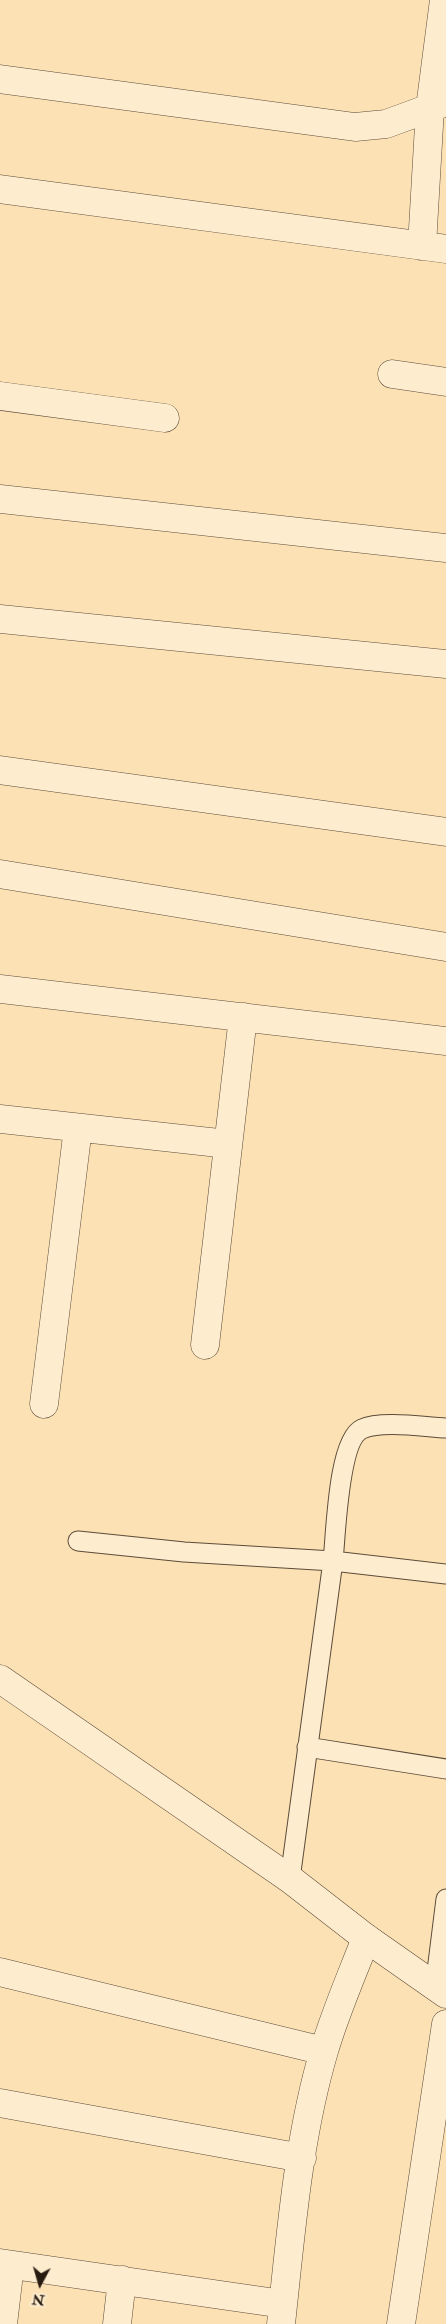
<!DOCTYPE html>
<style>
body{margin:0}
#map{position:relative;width:446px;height:2324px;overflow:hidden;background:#fce1b4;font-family:"IM FELL Double Pica",serif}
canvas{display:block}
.north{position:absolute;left:15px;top:2259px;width:50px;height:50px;-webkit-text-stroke:4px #fdecce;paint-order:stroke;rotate:186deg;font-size:14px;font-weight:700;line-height:20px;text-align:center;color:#281b10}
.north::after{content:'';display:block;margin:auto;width:18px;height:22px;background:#281b10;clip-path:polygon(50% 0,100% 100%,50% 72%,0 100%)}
</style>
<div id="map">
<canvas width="446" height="2324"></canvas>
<div class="north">N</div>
</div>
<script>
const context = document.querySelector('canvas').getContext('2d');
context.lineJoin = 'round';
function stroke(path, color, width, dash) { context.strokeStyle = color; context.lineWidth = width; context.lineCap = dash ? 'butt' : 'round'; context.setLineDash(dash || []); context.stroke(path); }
const service = new Path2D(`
 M78,1541L184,1552L333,1561C336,1534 338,1440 362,1429C381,1420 425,1427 446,1428
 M307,1747L446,1769
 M290,1879L333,1561L446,1574
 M435,1987L446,1899`);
const minor = new Path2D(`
 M0,79L355,127L386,124L446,102
 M0,189L446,249
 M422,246L430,108L444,0
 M392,374L446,382
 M0,396L165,418
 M0,499L446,548
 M0,619L446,664
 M0,770L446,832
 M0,874L446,947
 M0,989L446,1041
 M0,1119L228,1144
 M205,1345L243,1017
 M44,1404L78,1128
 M0,1972L324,2051
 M0,2103L302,2158
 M0,2263L283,2304
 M3,2324L10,2265
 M117,2324L122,2280
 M281,2324C291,2233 298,2139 324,2051C335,2013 352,1975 366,1938
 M401,2324L446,2024`);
const tertiary = new Path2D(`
 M0,1679L290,1879L366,1938L446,1994`);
stroke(service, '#5d4c39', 21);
stroke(minor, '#5d4c39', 29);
stroke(tertiary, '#5d4c39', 29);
stroke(service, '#fdecce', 19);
stroke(minor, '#fdecce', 28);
stroke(tertiary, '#fdecce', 28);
</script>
